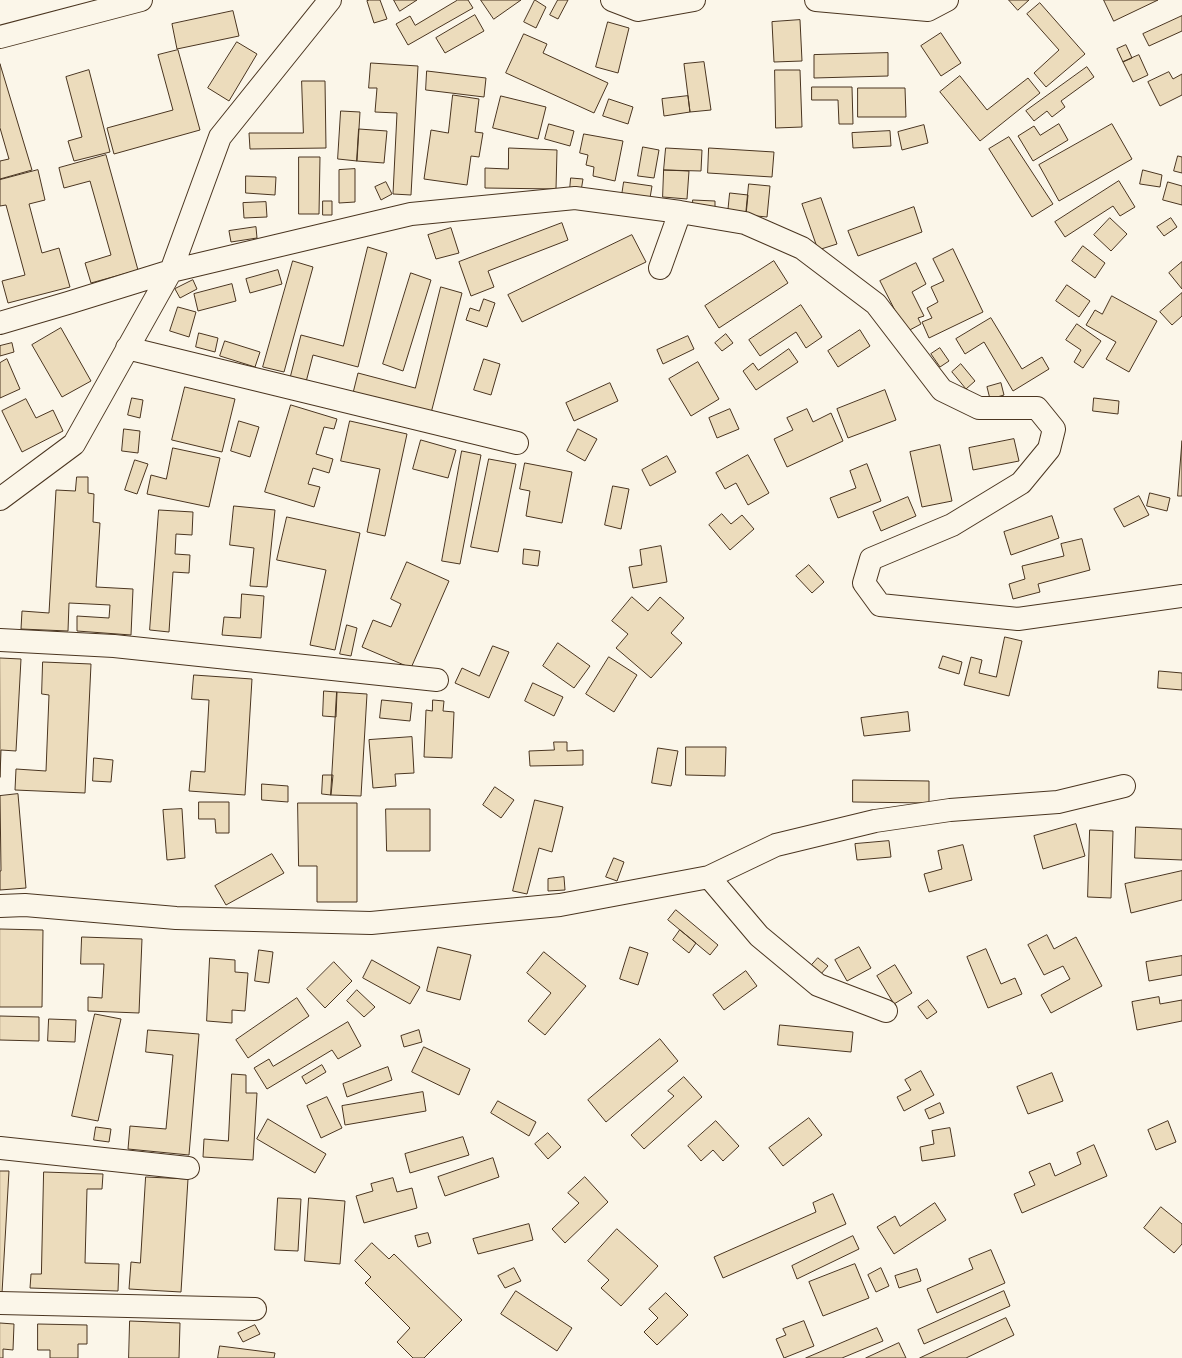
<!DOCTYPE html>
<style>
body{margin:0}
canvas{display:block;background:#fbf6e9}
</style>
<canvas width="1182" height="1358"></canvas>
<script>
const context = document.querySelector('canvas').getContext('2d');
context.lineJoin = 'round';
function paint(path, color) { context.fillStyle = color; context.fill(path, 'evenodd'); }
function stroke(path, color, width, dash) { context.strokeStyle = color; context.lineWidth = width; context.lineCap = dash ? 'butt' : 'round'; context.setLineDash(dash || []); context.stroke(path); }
const building = new Path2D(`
 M370,0H380L387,19L374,23L367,1Z
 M394,0H417L400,11Z
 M458,0H468L473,8L408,45L396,24L410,16L415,25Z
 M481,0H521L494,19Z
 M535,0L546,7L536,28L524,22Z
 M558,0H568L558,19L550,15Z
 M1009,0H1029L1018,10Z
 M1104,0H1158L1114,21Z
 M1040,3L1085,54L1046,87L1034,73L1059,50L1027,14Z
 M233,11L239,36L177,49L172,24Z
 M475,15L484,31L445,53L436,38Z
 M1182,16V31L1149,46L1143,34Z
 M800,20L802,61L774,62L772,22Z
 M608,22L629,28L618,73L596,67Z
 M941,33L961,63L941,76L921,46Z
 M524,34L547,44L543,53L608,83L594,113L506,73Z
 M237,42L257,54L229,101L208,88Z
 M1126,45L1132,58L1123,62L1117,49Z
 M178,50L200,130L114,154L107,128L173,110L158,55Z
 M888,53V76L814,78V55Z
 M1139,55L1148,75L1133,82L1123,62Z
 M704,62L711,110L690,112L684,64Z
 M371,63L418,66L411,195L393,194L397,113L375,112L377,88H369Z
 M0,64L32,170L0,179V161L9,159L0,128Z
 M1087,67L1094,77L1061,101L1065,107L1052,117L1047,111L1034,121L1026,111Z
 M89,70L110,152L74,161L68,141L82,137L66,77Z
 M775,70H800L802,127L776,128Z
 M427,71L486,78L484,97L426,90Z
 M1169,72L1173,79L1182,74V95L1160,106L1148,82Z
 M960,76L987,110L1028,78L1040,93L980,141L940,92Z
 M302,81H325L326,148L250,149L249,133H303Z
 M812,87H852L853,124H839L838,100H812Z
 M858,88H905L906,117H858Z
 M453,95L479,99L475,132L483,133L479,157L471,156L467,185L424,179L431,130L448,133Z
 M501,96L546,107L538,139L493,128Z
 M688,96L690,112L664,116L662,99Z
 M609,99L633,107L628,124L603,116Z
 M341,111L360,112L357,161L338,159Z
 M549,124L574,131L570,146L545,139Z
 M1059,124L1068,140L1033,161L1018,136L1034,126L1040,135Z
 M1112,124L1132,159L1059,201L1039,165Z
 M924,125L928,143L902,150L898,132Z
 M359,129L387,131L384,163L357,161Z
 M890,131L891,146L853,148L852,133Z
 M584,134L623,141L615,181L593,176L594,167L586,165L588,155L580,153Z
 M1009,137L1053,204L1032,217L989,149Z
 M643,147L659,150L654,178L638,176Z
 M509,148L557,150L556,189L485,188V168L508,169Z
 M666,148L702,150L701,171L664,170Z
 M709,148L774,152L772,177L708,173Z
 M106,155L138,270L91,283L85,263L111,255L90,181L64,188L59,168Z
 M1178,156L1182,157V173L1174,171Z
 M299,157H320L319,214H299Z
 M355,169V202L339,203V170Z
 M38,170L45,200L29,204L42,253L59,248L70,287L8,303L2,281L25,275L6,205L0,206V180Z
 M664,170L689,171L687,199L663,197Z
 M1143,170L1162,175L1160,187L1140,184Z
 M246,176L276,177L275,195L246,193Z
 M571,178L583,179L581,191L570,190Z
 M1119,181L1135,207L1120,216L1113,206L1065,237L1055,222Z
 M386,182L392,194L381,200L375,187Z
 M624,182L652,186L650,198L622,195Z
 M1168,182L1182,186V205L1163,200Z
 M749,184L770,186L767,217L746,215Z
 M730,193L748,195L746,215L728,213Z
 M821,198L837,244L818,250L802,204Z
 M693,200L715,201V210H693Z
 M323,201H332V215H323Z
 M266,202L267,217L244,218L243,203Z
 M914,207L922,232L858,256L848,231Z
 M1110,218L1127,234L1111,251L1094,235Z
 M1171,218L1177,227L1164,236L1157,227Z
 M562,223L568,240L488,271L494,287L471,296L459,262Z
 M256,227L257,238L231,242L229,231Z
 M451,228L459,253L436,259L428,235Z
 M632,235L646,262L522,322L508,295Z
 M1083,246L1105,263L1095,278L1072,261Z
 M368,247L387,253L358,367L313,355L306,382L290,378L301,335L343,346Z
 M953,249L983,312L929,338L922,322L932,318L927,308L938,302L931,287L944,281L933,259Z
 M293,261L313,267L284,372L263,367Z
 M774,261L788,283L719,328L705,306Z
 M1182,262V289L1169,273Z
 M916,263L926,284L912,292L924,316L918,318L921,324L906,332L880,281Z
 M278,270L282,284L250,293L246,279Z
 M411,273L431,280L403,371L383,364Z
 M193,280L197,289L180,298L175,289Z
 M232,284L236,301L198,311L194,294Z
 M1067,285L1090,301L1079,317L1056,301Z
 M441,287L462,293L430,417L352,397L358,373L415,388Z
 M1182,293V316L1172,325L1160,312Z
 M1112,296L1157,321L1129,372L1106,359L1116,342L1086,325L1095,310L1102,314Z
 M484,299L495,303L487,327L466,320L470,308L479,311Z
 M801,305L822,337L806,348L796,332L760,356L749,340Z
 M178,307L196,312L189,337L170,331Z
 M991,318L1022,369L1042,357L1049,369L1013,391L984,342L965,354L956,339Z
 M1077,324L1101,341L1083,368L1074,362L1081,350L1066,340Z
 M61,328L91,381L62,397L32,345Z
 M860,330L870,346L838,367L828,351Z
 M199,333L218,338L215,352L196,347Z
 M726,334L733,343L722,351L715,343Z
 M688,336L694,349L663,364L657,350Z
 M225,341L260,352L255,367L220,356Z
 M12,343L14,352L0,356V346Z
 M940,348L949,361L940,367L931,354Z
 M789,349L798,362L756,390L743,371L753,363L758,370Z
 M7,359L20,389L0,398V363Z
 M484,359L500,364L491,395L474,390Z
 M698,362L719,399L691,416L669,379Z
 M961,364L975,381L966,389L952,372Z
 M610,383L618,401L574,421L566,403Z
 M1001,383L1004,395L990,399L987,387Z
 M185,387L235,399L222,452L172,440Z
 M885,390L896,420L848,438L837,409Z
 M132,398L143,400L140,418L128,415Z
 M1094,398L1119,401L1118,414L1093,411Z
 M26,399L36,418L53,410L63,431L22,452L2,411Z
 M291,405L337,419L334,429L324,427L316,454L333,459L329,473L313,468L308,484L320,487L314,507L265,492Z
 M730,409L739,429L717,438L709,418Z
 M807,409L813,422L831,413L843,441L787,467L774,439L793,430L787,418Z
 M239,421L259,427L250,457L231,451Z
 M350,421L407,434L385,536L367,532L380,469L341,461Z
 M124,429L140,431L138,453L122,451Z
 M578,429L597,439L585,461L567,451Z
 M1014,439L1019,461L973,470L969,448Z
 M421,440L456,450L448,478L413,469Z
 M1182,441V496H1178Z
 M940,445L952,501L922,507L910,452Z
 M173,448L220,458L209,507L147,494L151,475L166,479Z
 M462,451L481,455L460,564L442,561Z
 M748,455L769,493L748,505L736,483L725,489L716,473Z
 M667,456L676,472L650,486L642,470Z
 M489,459L516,464L498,552L471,547Z
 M135,460L148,464L137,494L125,490Z
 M525,463L572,472L562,523L526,516L530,491L520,489Z
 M867,464L881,501L838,518L830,498L856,488L850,471Z
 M77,477H88V493L94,494L93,522L100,523L96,587L133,589L131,635L77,631V616L109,618L110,605L69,603L68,631L21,629L22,611L49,613L56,490L75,491Z
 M613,486L629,489L621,529L605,525Z
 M1150,493L1170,498L1167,511L1147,506Z
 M1139,496L1149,515L1124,527L1114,509Z
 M908,497L916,516L881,531L873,512Z
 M234,506L275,510L267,587L250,586L254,548L230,545Z
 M159,510L193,512L192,535L176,534L175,554L190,555L189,573L173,572L169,632L150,630Z
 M722,514L731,524L742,515L754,529L730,550L709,525Z
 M1052,516L1059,538L1011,555L1004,532Z
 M287,517L360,533L335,650L310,645L326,570L277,560Z
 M1082,539L1090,570L1038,584L1040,592L1013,599L1009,584L1025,579L1022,566L1064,556L1061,544Z
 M661,546L667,582L633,588L629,567L642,565L640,550Z
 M524,549L540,551L538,566L523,564Z
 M407,562L449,581L411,668L362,647L373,620L391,627L401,604L391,599Z
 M809,565L824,582L812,593L796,576Z
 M242,594L264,596L261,638L222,635L224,617L240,618Z
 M632,597L648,611L660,597L684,618L671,633L682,643L651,678L616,648L628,634L612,621Z
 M347,625L357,628L351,656L340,654Z
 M1005,637L1022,641L1009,696L964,685L971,657L982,660L979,673L996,677Z
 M558,643L590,666L574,688L543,666Z
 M493,646L509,652L489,698L455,683L462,668L479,676Z
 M943,656L962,662L959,674L939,668Z
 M609,657L637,675L614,712L586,694Z
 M0,658L21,659L16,751L1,750L0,777Z
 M43,662L91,664L85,793L15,790L16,769L46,771L49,695L42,694Z
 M1159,671L1182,673V690L1158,688Z
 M194,675L252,679L245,795L189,791L191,771L205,772L209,700L192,699Z
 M533,683L563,697L554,716L525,701Z
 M324,691L337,692L336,717L323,716Z
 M337,692L367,694L361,796L331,795Z
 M382,700L412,703L410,721L380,718Z
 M433,700L444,701L443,711L454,712L452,758L424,757L426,710L432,711Z
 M908,712L910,731L864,736L861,718Z
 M412,737L414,773L395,774L396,786L373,788L369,740Z
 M554,742H567V751L583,750V765L530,766L529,751L554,750Z
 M686,747H726L725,776L686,775Z
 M658,748L678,751L671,786L652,783Z
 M94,758L113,760L111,782L93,781Z
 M323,775H333L331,795L322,794Z
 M853,780L929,781V803L853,802Z
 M262,784L288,786V802L262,800Z
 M495,787L514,800L501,818L483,805Z
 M18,794L26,888L0,890V871H1L0,796Z
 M535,800L563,807L552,852L539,848L527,894L513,891Z
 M199,802H229V833H216L215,819H199Z
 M298,803H357V902H317V866H299Z
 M182,809L185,858L167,860L163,810Z
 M386,809H430V851H387Z
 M1076,824L1085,856L1043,869L1034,836Z
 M1136,827L1182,829V860L1135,858Z
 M1090,830L1113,831L1111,898L1088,897Z
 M889,841L891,857L857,860L855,844Z
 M963,845L972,880L929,892L924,874L942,869L938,851Z
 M272,854L284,873L226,905L215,886Z
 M614,858L624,862L617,881L606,877Z
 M1182,871V900L1131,913L1125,884Z
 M564,877L565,890L548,891V879Z
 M676,910L718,945L710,955L668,920Z
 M0,929L43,930L42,1007H0Z
 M680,930L696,943L689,953L673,940Z
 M1047,935L1054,949L1076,937L1102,986L1051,1013L1041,995L1070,979L1063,966L1044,975L1028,945Z
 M82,937L142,939L139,1013L88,1011V997L102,998L104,964H81Z
 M438,947L471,955L460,1000L427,991Z
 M630,947L648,953L638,985L620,979Z
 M859,947L871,968L847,981L835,960Z
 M986,949L1001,984L1015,978L1022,994L988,1008L967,957Z
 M259,950L273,952L269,983L255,981Z
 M544,952L586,986L545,1035L528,1021L551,993L527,973Z
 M1182,956V975L1149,981L1146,962Z
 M210,958L235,960V972L248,973L245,1011L232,1010V1023L207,1021Z
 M818,958L828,966L820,975L810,967Z
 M372,960L420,987L410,1004L363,978Z
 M334,962L352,981L325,1008L307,989Z
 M895,965L912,993L894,1004L877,976Z
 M746,971L757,986L724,1010L713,995Z
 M357,990L375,1007L364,1017L347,1001Z
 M1159,997L1160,1004L1182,1000V1021L1137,1030L1132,1002Z
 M297,998L309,1016L248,1058L236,1040Z
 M928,1000L937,1012L927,1019L918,1007Z
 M95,1014L121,1019L98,1121L72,1116Z
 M0,1016L39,1017V1041L0,1040Z
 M49,1019L76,1020L75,1042L48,1041Z
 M348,1022L361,1046L338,1059L332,1050L267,1089L254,1068L269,1059L273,1066Z
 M780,1025L853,1032L851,1052L778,1045Z
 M148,1030L199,1034L189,1155L128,1149L130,1126L166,1129L173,1055L146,1052Z
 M419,1030L422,1042L404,1047L401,1036Z
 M660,1039L678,1061L606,1122L588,1100Z
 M424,1047L470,1069L459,1095L412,1072Z
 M322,1065L326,1072L306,1084L302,1077Z
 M388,1067L392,1080L347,1097L343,1084Z
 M921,1071L934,1095L904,1111L897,1097L911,1090L905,1080Z
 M1052,1073L1063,1101L1028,1114L1017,1087Z
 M232,1074L246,1075V1093H257L253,1160L203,1157L204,1139L228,1141Z
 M684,1077L702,1097L644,1149L631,1135L674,1096L668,1091Z
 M423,1092L426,1111L345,1125L342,1106Z
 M327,1097L342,1128L321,1138L307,1106Z
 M498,1101L536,1122L529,1136L491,1113Z
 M940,1103L944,1113L929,1119L925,1110Z
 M809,1118L822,1135L783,1166L769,1148Z
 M268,1119L326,1154L315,1173L257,1139Z
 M716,1121L739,1146L723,1161L713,1150L701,1161L688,1146Z
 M1168,1121L1176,1142L1156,1150L1148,1130Z
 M96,1127L111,1129L109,1142L94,1140Z
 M950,1128L955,1156L922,1161L920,1147L934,1144L932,1131Z
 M548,1133L561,1147L548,1159L535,1144Z
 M463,1137L469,1155L410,1173L405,1154Z
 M1094,1145L1107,1176L1022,1213L1014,1194L1035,1185L1029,1172L1050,1163L1055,1176L1081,1164L1077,1153Z
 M493,1158L499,1177L445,1196L438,1177Z
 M0,1171H9L2,1293H0Z
 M44,1172L103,1174L102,1189H87L85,1263L119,1264L118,1291L30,1288L31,1274H41Z
 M146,1177L188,1179L181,1292L129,1289L131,1262L140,1263Z
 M585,1177L608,1202L565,1243L552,1229L579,1203L568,1193Z
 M393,1178L397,1192L412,1188L417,1208L364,1223L356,1196L373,1191L371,1184Z
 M833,1194L846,1224L723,1278L714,1257L816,1212L813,1203Z
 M278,1198L301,1199L298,1251L275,1250Z
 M309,1198L345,1201L340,1264L305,1261Z
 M935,1203L946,1220L894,1254L877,1227L895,1216L900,1226Z
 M1161,1207L1182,1224V1244L1174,1253L1144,1228Z
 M529,1224L533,1240L478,1254L473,1239Z
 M617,1229L658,1266L621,1306L601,1288L609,1280L588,1261Z
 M428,1233L431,1243L418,1247L415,1236Z
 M853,1236L859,1249L797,1279L792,1266Z
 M372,1243L389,1259L394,1254L462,1320L424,1358H413L397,1342L410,1328L365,1283L371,1277L355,1261Z
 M991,1250L1005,1283L937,1313L927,1289L973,1269L969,1259Z
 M855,1264L869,1298L823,1316L809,1282Z
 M514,1268L521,1281L505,1288L498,1276Z
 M881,1268L889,1286L876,1292L868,1275Z
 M917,1269L921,1281L899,1288L895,1276Z
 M516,1291L572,1328L557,1351L501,1314Z
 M1004,1291L1010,1306L924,1344L918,1330Z
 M666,1293L688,1315L657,1345L644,1332L658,1318L649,1309Z
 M1006,1318L1014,1335L966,1358H920Z
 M130,1321L180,1323L179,1358H129Z
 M804,1321L814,1346L784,1358L776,1339L786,1335L783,1329Z
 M0,1323L14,1324L13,1350L3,1349V1358H0Z
 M38,1324L87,1325V1344H78V1358H50V1350H38Z
 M255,1325L260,1334L243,1342L238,1333Z
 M877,1328L883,1341L842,1358H806Z
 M899,1343L906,1358H866Z
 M220,1346L275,1353L274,1358H218Z`);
const street = new Path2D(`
 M612,0L638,10L694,0
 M816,0L928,10L947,0
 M0,37L141,0
 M660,268L680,212
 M0,323L68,303L171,271L411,214L575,198L680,212L745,223L802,248L876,304L942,390L979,408H1037L1054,429L1049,449L1021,483L952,525L871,559L864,583L880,605L1018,619L1182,596
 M127,348L517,443
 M0,499L74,444L171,271L220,137L330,0
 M0,640L114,646L437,680
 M709,877L759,936L818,985L886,1011
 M0,906L25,905L176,918L371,923L560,905L709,877L776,845L875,821L950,810L1058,802L1124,786
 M0,1148L188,1168
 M0,1303L255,1309`);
paint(building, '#ecdcbc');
stroke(building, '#4a3520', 1);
stroke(street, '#4a3520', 24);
stroke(street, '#fbf6e9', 22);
</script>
